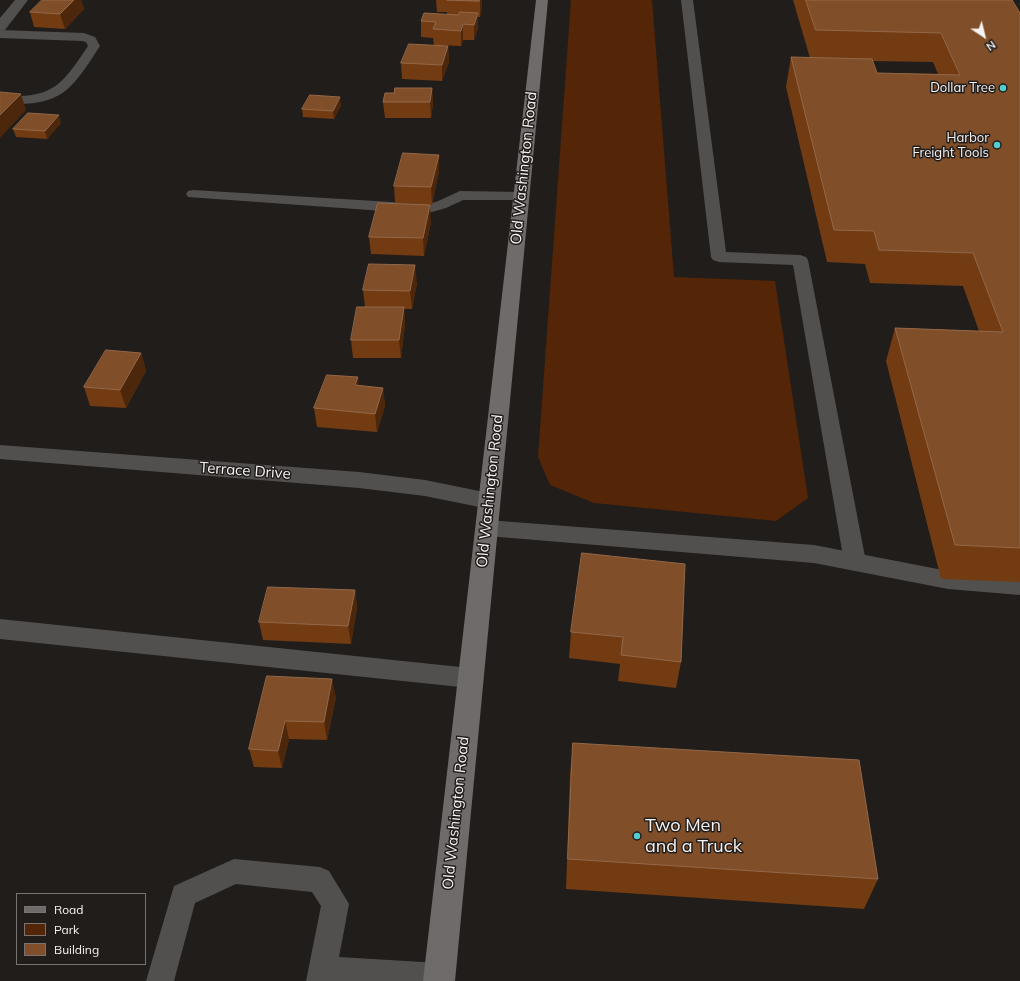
<!DOCTYPE html>
<style>
body{margin:0}
#map{position:relative;width:1020px;height:981px;overflow:hidden;background:#211d1b;font-family:Mulish,sans-serif}
canvas{display:block}
.legend{position:absolute;left:16px;top:893px;width:130px;height:72px;box-sizing:border-box;background:#211d1b;border:1px solid #767371;margin:0;padding:5px 7px;list-style:none;font-size:12px;color:#f6f3f2}
.legend li{display:flex;align-items:center;gap:8px;height:20px}
.legend b{width:20px;border:1px solid #767371}
.north{position:absolute;left:964px;top:16px;width:40px;height:40px;-webkit-text-stroke:3px #211d1b;paint-order:stroke;rotate:145deg;font-size:11px;font-weight:700;line-height:16px;text-align:center;color:#f6f3f2}
.north::after{content:'';display:block;margin:auto;width:14px;height:18px;background:#f6f3f2;clip-path:polygon(50% 0,100% 100%,50% 72%,0 100%)}
</style>
<div id="map">
<canvas width="1020" height="981"></canvas>
<ul class="legend">
<li><b style="height:5px;background:#6e6b6a"></b>Road</li>
<li><b style="height:11px;background:#542506"></b>Park</li>
<li><b style="height:11px;background:#804f2a"></b>Building</li>
</ul>
<div class="north">N</div>
</div>
<script>
const context = document.querySelector('canvas').getContext('2d');
context.lineJoin = 'round';
function paint(path, color) { context.fillStyle = color; context.fill(path, 'evenodd'); }
function stroke(path, color, width, dash) { context.strokeStyle = color; context.lineWidth = width; context.lineCap = dash ? 'butt' : 'round'; context.setLineDash(dash || []); context.stroke(path); }
function label(font, color, halo, rows, align = 'center') {
  context.font = font + ' Mulish,sans-serif'; context.lineWidth = 3; context.setLineDash([]); context.textBaseline = 'middle'; context.strokeStyle = halo; context.fillStyle = color; for (const [text, x, y, turn = 0] of rows) {
    context.save(); context.translate(x, y); context.rotate((+turn || 0) * Math.PI / 180); context.textAlign = isNaN(turn) ? turn : align; if (halo) context.strokeText(text, 0, 0); context.fillText(text, 0, 0); context.restore();
  }
}
const green = new Path2D(`
 M571,0H652L674,277L775,281L808,498L776,521L594,503L550,485L538,457Z`);
const lane = new Path2D(`
 M681,0H693L726,252L800,255L806,257L808,260L866,562L863,568L855,570L847,568L844,562L793,265L719,262L713,260L711,257Z
 M0,30L84,33L95,37L100,46C69,94 61,106 0,104V96C52,98 60,88 88,46L86,42L82,41L0,38Z
 M193,190L425,204L436,202L460,191L521,192L526,193L528,196L526,199L521,200H463L446,208L425,214L188,197L186,194L188,191Z
 M234,859L320,867L329,871L349,904L339,957L439,963L449,967L453,977L451,981H306L321,906L312,892L236,884L195,903L174,981H146L174,886Z`);
const street = new Path2D(`
 M15,0H28L5,30L0,31V18Z
 M0,445L359,472L425,480L489,493L497,495L500,501L497,507L489,509L425,496L359,488L0,459Z
 M487,520L814,545L948,571L1020,577V595L948,589L814,563L487,536L479,534L476,528L479,522Z
 M0,619L470,668L479,671L483,678L479,685L470,688L0,639Z`);
const secondary = new Path2D(`
 M536,0H548L455,981H423Z`);
const wall = new Path2D(`
 M42,0H81L84,9L65,29L34,27L30,12Z
 M436,0H482V6L480,17H478V28L474,40H463L461,46L434,45L433,38L421,37V21L447,15V12H437Z
 M793,0H1012L1020,13V582L941,579L886,361L895,328L979,331L963,286L870,283L865,264L827,262L786,87L791,57L810,58ZM872,61L933,62L938,74L877,73Z
 M448,46L449,62L442,81L402,79L401,63Z
 M432,88L433,104L431,118H385L383,102L394,93Z
 M341,105L334,119L303,117L302,109Z
 M61,123L47,139L16,137L13,129Z
 M439,171L432,205L395,203L394,186Z
 M431,222L424,256L371,254L369,237Z
 M417,283L412,309H404L405,325L401,358H353L351,340L365,307L363,290Z
 M141,353L146,371L126,408L90,406L84,387Z
 M359,386L383,388L385,406L377,432L317,427L314,408Z
 M582,553L681,662L676,688L618,681L620,664L569,658L571,632Z
 M355,590L357,608L351,644L263,640L259,622Z
 M267,676L336,697L327,740L289,739L282,768L254,767L249,749Z
 M573,743L878,879L864,909L566,889L570,775Z`);
const shadedWall = new Path2D(`
 M74,0H81L84,9L65,29L60,14Z
 M480,0H482V6L480,17Z
 M478,13V28L474,40V25Z
 M463,24V40L461,46V31Z
 M448,46L449,62L442,81V65Z
 M432,88L433,104L431,118L430,102Z
 M21,94L26,110L0,138V115Z
 M340,97L341,105L334,119L333,111Z
 M59,115L61,123L47,139L45,131Z
 M439,155V171L432,205L431,187Z
 M430,205L431,222L424,256L423,238Z
 M415,265L417,283L412,309L410,291Z
 M404,307L405,325L401,358L399,340Z
 M141,353L146,371L126,408L120,390Z
 M358,377L360,395L355,385Z
 M383,388L385,406L377,432L375,414Z
 M355,590L357,608L351,644L348,626Z
 M332,679L336,697L327,740L324,722Z
 M285,721L289,739L282,768L278,751Z`);
const building = new Path2D(`
 M42,0H74L60,14L30,12Z
 M447,0H480L479,1Z
 M806,0H1012L1020,13V548L955,545L895,328L1003,332L973,253L879,250L874,231L834,230L791,57L872,59L877,73L960,75L941,33L816,30Z
 M460,12L478,13L474,25L463,24L461,31L433,29L436,22L421,21L424,13L458,15Z
 M409,44L448,46L442,65L401,63Z
 M395,88H432L430,102H383L385,93H394Z
 M0,92L21,94L0,115Z
 M310,95L340,97L333,111L302,109Z
 M28,113L59,115L45,131L13,129Z
 M403,153L439,155L431,187L394,186Z
 M378,203L430,205L423,238L369,237Z
 M369,264L415,265L410,291L363,290Z
 M357,307H404L399,340H351Z
 M106,350L141,353L120,390L84,387Z
 M327,375L358,377L355,385L383,388L375,414L314,408Z
 M582,553L685,564L681,662L621,655L623,637L571,632Z
 M268,587L355,590L348,626L259,622Z
 M267,676L332,679L324,722L285,721L278,751L249,749Z
 M573,743L859,760L878,879L568,859Z`);
const markers = [
 [1003,88,4,"#52cdd0"],
 [997,145,4,"#52cdd0"],
 [637,836,4,"#52cdd0"]
];
const farPoinames = [
 ["Dollar Tree",995,88],
 ["Harbor",989,138],
 ["Freight Tools",989,153]
];
const streetNames = [
 ["Old Washington Road",524,168,-84],
 ["Terrace Drive",245,471,4],
 ["Old Washington Road",490,491,-84],
 ["Old Washington Road",456,813,-84]
];
const nearPoinames = [
 ["Two Men",645,826],
 ["and a Truck",645,847]
];
paint(green, '#542506');
paint(lane, '#52504f');
paint(street, '#52504f');
paint(secondary, '#6e6b6a');
paint(wall, '#723b12');
paint(shadedWall, '#4c270b');
paint(building, '#804f2a');
stroke(building, '#936849', 1);
for (const [x, y, r, color] of markers) { const dot = new Path2D(); dot.arc(x, y, r, 0, 2 * Math.PI); context.fillStyle = color; context.fill(dot); stroke(dot, '#211d1b', 1.5); }
label('13px', '#f6f3f2', '#211d1b', farPoinames, 'right');
label('15px', '#f6f3f2', '#211d1b', streetNames);
label('18px', '#f6f3f2', '#211d1b', nearPoinames, 'left');
</script>
